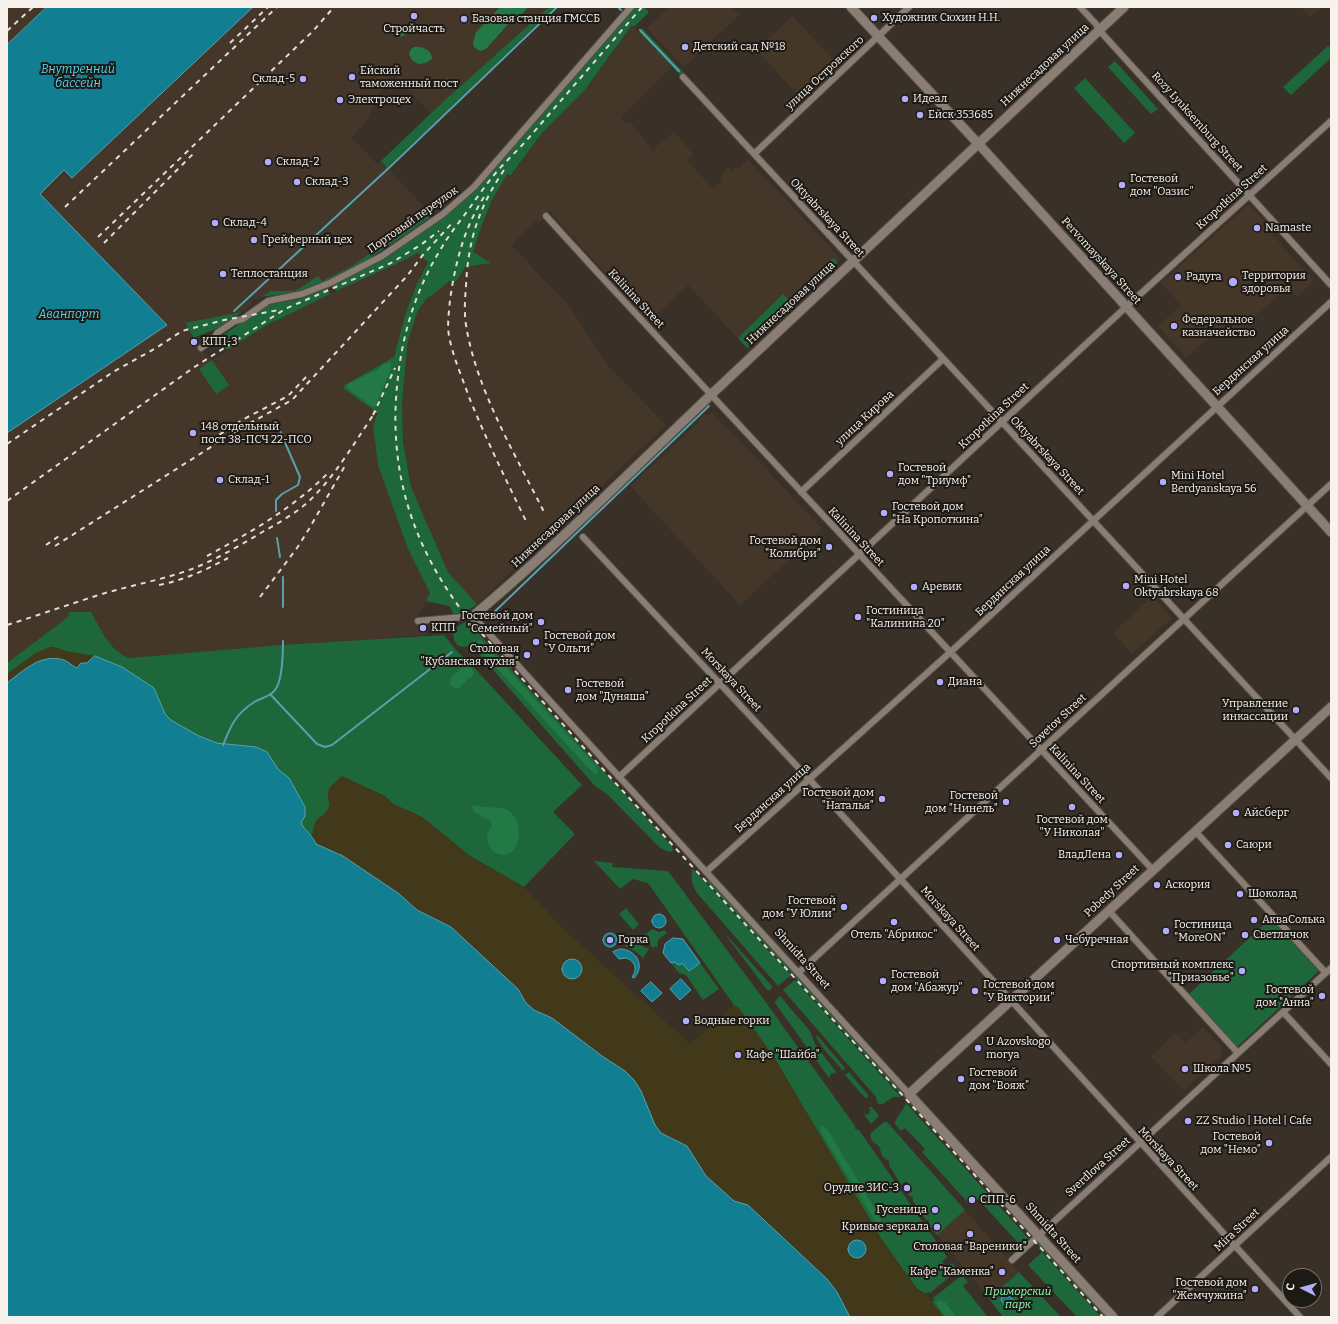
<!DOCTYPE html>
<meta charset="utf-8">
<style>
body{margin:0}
#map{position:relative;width:1338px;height:1324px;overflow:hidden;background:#393028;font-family:Bitter,serif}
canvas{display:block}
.frame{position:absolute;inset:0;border:8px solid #f8f2ec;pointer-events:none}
.north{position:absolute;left:1282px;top:1268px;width:40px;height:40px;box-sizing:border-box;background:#1d1915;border:1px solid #75706b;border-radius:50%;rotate:276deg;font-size:11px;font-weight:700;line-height:16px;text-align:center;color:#f8f2ec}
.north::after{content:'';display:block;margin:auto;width:14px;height:18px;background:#b1adfa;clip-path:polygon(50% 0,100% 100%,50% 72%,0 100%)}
</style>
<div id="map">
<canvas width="1338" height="1324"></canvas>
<div class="frame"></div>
<div class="north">С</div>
</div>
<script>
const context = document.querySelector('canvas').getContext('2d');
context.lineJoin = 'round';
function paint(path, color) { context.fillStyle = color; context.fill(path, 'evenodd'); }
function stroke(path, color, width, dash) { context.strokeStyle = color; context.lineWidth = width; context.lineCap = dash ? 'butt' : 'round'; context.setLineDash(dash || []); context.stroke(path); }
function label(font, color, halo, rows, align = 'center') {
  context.font = font + ' Bitter,serif'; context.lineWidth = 4; context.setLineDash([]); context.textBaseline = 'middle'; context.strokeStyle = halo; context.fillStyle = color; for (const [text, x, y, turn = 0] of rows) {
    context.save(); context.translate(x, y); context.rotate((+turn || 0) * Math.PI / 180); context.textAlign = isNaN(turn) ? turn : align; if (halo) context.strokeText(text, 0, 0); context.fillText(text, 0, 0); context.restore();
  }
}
const commercial = new Path2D(`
 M792,16L838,64L802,99L756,50Z
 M674,132L693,154L687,160L713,189L722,181L721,179L723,173L729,167L732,171L736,167L739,170L748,159L758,170L665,258L648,239L642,243L625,225L619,207L668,170L653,149Z
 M1249,204L1270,227L1268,230L1314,281L1297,297L1287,287L1230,339L1219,328L1186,358L1158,326L1181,305L1161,283Z
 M1152,597L1172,618L1132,654L1113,633Z
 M965,1210L1019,1272L989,1299L937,1235Z`);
const built = new Path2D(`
 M7,7H47L7,45Z
 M253,7H549L431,113L393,74L379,87L381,90L367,120L352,138L377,164L381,161L428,211L352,266L322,281L317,276L295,291H271L261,297L253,300L252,304L242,312L185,324L205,354L207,353L212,360L276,319L277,321L329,294L394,265L418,253L428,262L416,286L405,315L394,357L343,386L379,413L408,549L430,593L418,617V625H427L428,630L426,631V635L129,658L122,655L109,643L91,612H70L68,617L7,663V433L167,325L39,194L64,170L72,178Z
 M669,7H731L739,15L684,67L647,28Z
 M1301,7H1320L1321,8L1310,17Z
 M632,25L672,67L621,117L626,124L630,122L669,169L619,207L630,220L625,226L642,243L647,238L665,258L758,170L841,259L747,348L688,285L649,322L613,283V281L567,231L551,212L538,223L536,220L511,245L570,307L609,367L666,425L477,604L448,572L411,487L403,442L402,402L408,340L418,310L427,298L435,293L449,281L456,282L465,267L491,263L473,253L482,225L491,202L507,174L512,175L542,133L584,91Z
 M712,412L726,428L727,427L822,529L740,605L630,486L698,423L697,422L705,414L707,416Z
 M1203,1027L1222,1048V1055L1184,1091L1151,1056L1176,1033L1185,1043Z`);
const green = new Path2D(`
 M549,7H555L387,168L381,161L446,99Z
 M636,7H644L649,12L634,27L632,25L584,91L542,133L511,175L507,174L491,202L482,225L473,252L491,263L465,267L456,282L449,281L435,293L427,298L418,310L408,340L402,402L403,442L411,487L448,572L477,604L467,611L454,614L449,606L426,601L430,593L408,549L378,465L373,425L378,413L344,389L343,386L394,357L405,315L416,286L428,262L418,253L394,265L336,291L332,285L383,258L470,196Z
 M642,28L684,73L681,76L639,32Z
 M1328,46L1331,49V58L1291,95L1283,87Z
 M1115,61L1158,109L1151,114L1108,67Z
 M1085,78L1135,133L1124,143L1074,88Z
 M428,211L432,216C389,246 346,278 295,292C284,295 272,295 261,297L271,291H295L318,276L322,281L352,266Z
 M834,258L838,263L747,348L738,338L783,294L789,300Z
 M327,288L330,294L276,321L275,320L227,350L219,338L267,305L300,299Z
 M242,312L218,328L194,338L185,323Z
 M212,360L229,385L216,394L199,369Z
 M69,612H91C101,629 109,650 129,658L282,645L444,635L457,651L469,662L582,785L553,812L575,834L524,887L470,856L422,817L393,804L385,796L371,790L335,784L331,786C330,789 328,793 328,795C328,800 330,803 329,808C325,820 309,819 314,840L94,656L65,651L57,648L51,647L36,653L7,674V663L68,617Z
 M467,621L672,846L673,851L669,852L660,848L607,794L595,786L471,645C461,649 455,647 453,635L458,626Z
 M594,861L613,863L612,867L668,871L765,1001L802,1053L799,1055L803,1061L807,1059L855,1126V1129L859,1130L947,1257L942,1262L947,1267L952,1263L958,1270L930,1293L928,1292L926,1294L917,1289L882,1240L775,1059L738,1007L734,1005L648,883L633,879L620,889Z
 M693,869L791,975L778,986L697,893C693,886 689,877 693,869Z
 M709,880L794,974L793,975L706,881Z
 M626,908L639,924L633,930L619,914Z
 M1272,917L1320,970L1237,1047L1189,994Z
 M652,929L659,932L665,930L667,933L658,940L657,948L655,946L653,948L643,936Z
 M722,930L772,986L771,990H767Z
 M625,939L649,949L643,958L635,951L625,946Z
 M675,962L682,963L689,971L700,963L719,989L703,1000L686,975L679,973L671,963Z
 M796,976L1025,1226V1228L1032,1235L1031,1236L794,977Z
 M795,980L900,1096V1097H893L883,1104H878L876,1097L783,990Z
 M780,996L810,1031L815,1044L836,1072L834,1074L832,1073L829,1078L775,1003L776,1000Z
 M817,1035L845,1068L843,1071L822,1047L816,1037Z
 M849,1072L869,1096L867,1098L864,1097L845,1075Z
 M906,1103L1028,1238L1020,1245L978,1199L970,1205L922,1152L925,1149L905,1128L901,1131L895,1124C896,1115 904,1111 906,1103Z
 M869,1107H872L879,1116L871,1124L863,1113L866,1115L869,1114L870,1111Z
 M884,1122H887L965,1210L937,1235L929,1224V1220H926L913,1201V1197L909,1196L908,1194L913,1191L906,1181L901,1185L889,1165V1161C880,1156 882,1154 879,1146C874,1143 869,1140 871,1133Z
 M1039,1242L1108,1317H1105L1037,1244Z
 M1042,1252L1101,1317H1077L1028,1265Z
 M1019,1272L1061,1317H1003L989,1299Z
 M962,1275L968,1282L963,1286L988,1317H944L932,1302L934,1300L933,1298Z`);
const forest = new Path2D(`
 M500,7H528L523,13L510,22L486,49L480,51L474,47L473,43L476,32Z
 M408,25H409L410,29L405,35L400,37L395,35L394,32L395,29Z
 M414,47C422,46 433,51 432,59L426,63L418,64L412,60L409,54L411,49Z
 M390,362L391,363V369L375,407L370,405L347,388V385L350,383L377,370L383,364Z
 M480,640L484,643L595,765L598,770L597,774L593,773L478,648L477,643Z
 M466,664C470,666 473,669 474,673C472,678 470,677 467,680C462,683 463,687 457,689L451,686L449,683L451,677Z
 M473,805C478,805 481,807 485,807C493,808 500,807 507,810C526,819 522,864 496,853C491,851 488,844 487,838C487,832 491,829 492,824L490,821L474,812L472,807Z
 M823,1126L827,1129L878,1214L881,1221L880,1224L875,1221L821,1132L820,1128Z
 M939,1300L946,1303L956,1317H946L937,1305L936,1303Z`);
const sand = new Path2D(`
 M51,647L57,648L65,651L95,656C91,658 91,660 88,662C85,665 80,664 77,668L69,662L60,659L7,683V674L36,653Z
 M342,776L385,796L393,804L422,817L470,856L524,887L567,932L690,1044L734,1005L738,1007L775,1059L882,1240L917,1289L926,1294L944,1317H850L845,1305L827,1279L748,1205L734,1201L706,1176L687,1146L661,1133L655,1125L641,1091L625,1071L602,1056L552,1018L534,1010L526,1003L518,989L497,970L431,918L417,910L398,893L343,856L315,844L314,840L311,836C315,831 313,826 316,821C319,817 324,815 327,810C332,804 326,796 329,789C330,786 339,779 342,776Z`);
const water = new Path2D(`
 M47,7H253L72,178L64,170L40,194L167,325L7,433V45Z
 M95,656L122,667L154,688L165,714L171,720L183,727L199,736L217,743L256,747L267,752L278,769L289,778L305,807V816L301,823C305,831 313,836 316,844L343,856L398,893L417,910L451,927L518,989L526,1003L534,1010L552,1018L602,1056L625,1071L634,1080L641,1091L655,1125L661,1133L687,1146L706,1176L734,1201L748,1205L827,1279L837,1292L850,1317H7V683C23,671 39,655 60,659C67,660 71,665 77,668L81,663H87L92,658Z
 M652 921a7 7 0 1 1 14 0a7 7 0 1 1-14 0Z
 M603 940a7 7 0 1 1 14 0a7 7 0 1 1-14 0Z
 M673,938L683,939L700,963L689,971L682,963L680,965L677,964L675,962L671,963L663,953L665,944Z
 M620,949C636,949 646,966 634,978L632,977C638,969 635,961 626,958L619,959L613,952Z
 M562 969a10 10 0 1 1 20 0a10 10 0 1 1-20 0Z
 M681,979L691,990L680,1000L670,989Z
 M651,982L662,993L652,1002L641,991Z
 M848 1249a9 9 0 1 1 18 0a9 9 0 1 1-18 0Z
 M1005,1294H1008L1014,1301L1013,1304L1010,1307H1007L1001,1300L1002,1297Z`);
const stream = new Path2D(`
 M618,7L621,10
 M640,30L679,71
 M234,311L392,165L557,7
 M276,511V500L282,494L298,485L300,477L280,431
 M277,538L280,557
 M283,577V607
 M488,618L709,406
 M270,694L317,744L325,747L332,745L452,652
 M223,745C231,725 236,713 256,701C262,698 271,696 275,690C282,681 283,654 283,641`);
const street = new Path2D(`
 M1080,7L1096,24L1099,30L1331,285
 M683,77L1331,778
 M754,154L909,7
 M546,216L597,272L1153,870
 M201,348L214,339L217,333L235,321L243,319L268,301L302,294L330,283L382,256L443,214L474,187L631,7
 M801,492L943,359
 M583,537L809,779L1300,1317
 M418,621L473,616L560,712L909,1094
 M619,777L1126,307L1331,121
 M1195,831L1326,973
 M706,872L956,647L1331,302
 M1109,911L1238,1053
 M798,973L1331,484
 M1283,1012L1331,1064
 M1012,1260L1331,968
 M1157,1317L1331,1157`);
const secondary = new Path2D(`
 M851,7L985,151L1331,532
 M473,616C558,545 636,466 716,390C852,262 988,135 1124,7
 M1113,1317L909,1094L1331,707`);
const rail = new Path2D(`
 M642,7C603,52 564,97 526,141C515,153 504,163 494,175C486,185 478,196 471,206C461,220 450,233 442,247C417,287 403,331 398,377C387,467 411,545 466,616L610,777L905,1098L1103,1317
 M7,31L33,7
 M230,43L268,7
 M504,170C479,207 468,240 466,286C465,299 464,312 466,325C476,389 515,454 544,512
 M484,197C464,228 455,264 450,300C449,312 447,325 449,336C453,357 462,377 469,397C486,439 506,480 526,521
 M65,207L277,7
 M98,237L313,31L334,7
 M104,243L196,151
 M373,415L395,368
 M211,440L242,420L288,396L307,376
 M7,444L113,372L156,348L182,331L224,320L279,310
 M7,501L193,368L285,309L391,263L422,244L439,231
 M46,545L59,536
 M55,546L241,428L292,400L407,276L422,256L454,221
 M207,556C251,532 292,509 328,473
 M159,585C184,580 206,570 228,558
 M260,597L297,548L309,529L346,464
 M7,625C39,615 70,604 102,594C132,585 162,580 192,569C217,559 241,545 264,531C279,523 294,514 307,503C335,477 354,443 376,411`);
const markers = [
 [414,16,4,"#b1adfa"],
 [874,18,4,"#b1adfa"],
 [464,19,4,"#b1adfa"],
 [685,47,4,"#b1adfa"],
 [352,77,4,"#b1adfa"],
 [303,79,4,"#b1adfa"],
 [905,99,4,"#b1adfa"],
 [340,100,4,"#b1adfa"],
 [920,115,4,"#b1adfa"],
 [268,162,4,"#b1adfa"],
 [297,182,4,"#b1adfa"],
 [1122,185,4,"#b1adfa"],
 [215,223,4,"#b1adfa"],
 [1257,228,4,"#b1adfa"],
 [254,240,4,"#b1adfa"],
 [223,274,4,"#b1adfa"],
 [1178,277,4,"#b1adfa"],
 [1233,282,5,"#b1adfa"],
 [1174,326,4,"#b1adfa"],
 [194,342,4,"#b1adfa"],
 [193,433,4,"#b1adfa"],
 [890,474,4,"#b1adfa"],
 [220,480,4,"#b1adfa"],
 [1163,482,4,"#b1adfa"],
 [884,513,4,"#b1adfa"],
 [829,547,4,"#b1adfa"],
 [1126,586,4,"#b1adfa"],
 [914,587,4,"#b1adfa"],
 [858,617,4,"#b1adfa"],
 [541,622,4,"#b1adfa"],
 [423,628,4,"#b1adfa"],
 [536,642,4,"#b1adfa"],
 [527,655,4,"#b1adfa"],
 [940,682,4,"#b1adfa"],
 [568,690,4,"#b1adfa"],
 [1296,710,4,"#b1adfa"],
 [882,799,4,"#b1adfa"],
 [1006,802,4,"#b1adfa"],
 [1072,807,4,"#b1adfa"],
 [1236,813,4,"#b1adfa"],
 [1228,845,4,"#b1adfa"],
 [1119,855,4,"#b1adfa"],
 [1157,885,4,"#b1adfa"],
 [1240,894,4,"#b1adfa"],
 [844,907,4,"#b1adfa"],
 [1254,920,4,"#b1adfa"],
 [894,922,4,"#b1adfa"],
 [1166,931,4,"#b1adfa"],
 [1245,935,4,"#b1adfa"],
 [610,940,4,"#b1adfa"],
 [1057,940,4,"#b1adfa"],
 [1242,971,4,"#b1adfa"],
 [883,981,4,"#b1adfa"],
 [975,991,4,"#b1adfa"],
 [1322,996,4,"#b1adfa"],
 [686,1021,4,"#b1adfa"],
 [978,1048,4,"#b1adfa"],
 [738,1055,4,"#b1adfa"],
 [1185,1069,4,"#b1adfa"],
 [961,1079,4,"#b1adfa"],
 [1188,1121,4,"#b1adfa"],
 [1269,1143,4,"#b1adfa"],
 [907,1188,4,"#b1adfa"],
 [972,1200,4,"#b1adfa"],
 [935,1210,4,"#b1adfa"],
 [937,1227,4,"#b1adfa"],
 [970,1234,4,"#b1adfa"],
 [1002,1272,4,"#b1adfa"],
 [1255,1289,4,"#b1adfa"]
];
const poiNames = [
 ["Художник Сюхин Н.Н.",882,18],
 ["Базовая станция ГМССБ",472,19],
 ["Стройчасть",414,29,"center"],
 ["Детский сад №18",693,47],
 ["Ейский",360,71],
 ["таможенный пост",360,84],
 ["Склад-5",295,79,"right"],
 ["Идеал",913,99],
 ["Электроцех",348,100],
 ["Ейск 353685",928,115],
 ["Склад-2",276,162],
 ["Гостевой",1130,179],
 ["дом \"Оазис\"",1130,192],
 ["Склад-3",305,182],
 ["Склад-4",223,223],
 ["Namaste",1265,228],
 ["Грейферный цех",262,240],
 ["Теплостанция",231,274],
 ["Территория",1242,276],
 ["здоровья",1242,289],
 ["Радуга",1186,277],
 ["Федеральное",1182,320],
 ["казначейство",1182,333],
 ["КПП-3",202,342],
 ["148 отдельный",201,427],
 ["пост 38-ПСЧ 22-ПСО",201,440],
 ["Гостевой",898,468],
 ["дом \"Триумф\"",898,481],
 ["Mini Hotel",1171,476],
 ["Berdyanskaya 56",1171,489],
 ["Склад-1",228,480],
 ["Гостевой дом",892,507],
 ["\"На Кропоткина\"",892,520],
 ["Гостевой дом",821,541,"right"],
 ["\"Колибри\"",821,554,"right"],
 ["Mini Hotel",1134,580],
 ["Oktyabrskaya 68",1134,593],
 ["Аревик",922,587],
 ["Гостиница",866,611],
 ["\"Калинина 20\"",866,624],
 ["Гостевой дом",533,616,"right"],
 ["\"Семейный\"",533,629,"right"],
 ["КПП",431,628],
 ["Гостевой дом",544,636],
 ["\"У Ольги\"",544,649],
 ["Столовая",519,649,"right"],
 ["\"Кубанская кухня\"",519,662,"right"],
 ["Диана",948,682],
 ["Гостевой",576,684],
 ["дом \"Дуняша\"",576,697],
 ["Управление",1288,704,"right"],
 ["инкассации",1288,717,"right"],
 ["Гостевой дом",874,793,"right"],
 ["\"Наталья\"",874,806,"right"],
 ["Гостевой",998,796,"right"],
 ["дом \"Нинель\"",998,809,"right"],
 ["Айсберг",1244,813],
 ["Гостевой дом",1072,820,"center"],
 ["\"У Николая\"",1072,833,"center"],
 ["Саюри",1236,845],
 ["ВладЛена",1111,855,"right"],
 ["Аскория",1165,885],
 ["Шоколад",1248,894],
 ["Гостевой",836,901,"right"],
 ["дом \"У Юлии\"",836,914,"right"],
 ["АкваСолька",1262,920],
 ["Гостиница",1174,925],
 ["\"MoreON\"",1174,938],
 ["Отель \"Абрикос\"",894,935,"center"],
 ["Светлячок",1253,935],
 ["Горка",618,940],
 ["Чебуречная",1065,940],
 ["Спортивный комплекс",1234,965,"right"],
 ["\"Приазовье\"",1234,978,"right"],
 ["Гостевой",891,975],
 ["дом \"Абажур\"",891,988],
 ["Гостевой дом",983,985],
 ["\"У Виктории\"",983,998],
 ["Гостевой",1314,990,"right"],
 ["дом \"Анна\"",1314,1003,"right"],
 ["Водные горки",694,1021],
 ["U Azovskogo",986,1042],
 ["morya",986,1055],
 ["Кафе \"Шайба\"",746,1055],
 ["Школа №5",1193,1069],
 ["Гостевой",969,1073],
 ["дом \"Вояж\"",969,1086],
 ["ZZ Studio | Hotel | Cafe",1196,1121],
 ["Гостевой",1261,1137,"right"],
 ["дом \"Немо\"",1261,1150,"right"],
 ["Орудие ЗИС-3",899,1188,"right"],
 ["СПП-6",980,1200],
 ["Гусеница",927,1210,"right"],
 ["Кривые зеркала",929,1227,"right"],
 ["Столовая \"Вареники\"",970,1247,"center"],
 ["Кафе \"Каменка\"",994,1272,"right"],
 ["Гостевой дом",1247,1283,"right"],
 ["\"Жемчужина\"",1247,1296,"right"]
];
const streetNames = [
 ["Нижнесадовая улица",1045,65,-43],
 ["улица Островского",825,73,-43],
 ["Rozy Lyuksemburg Street",1197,122,48],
 ["Kropotkina Street",1232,197,-42],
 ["Oktyabrskaya Street",827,218,47],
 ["Портовый переулок",413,220,-35],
 ["Pervomayskaya Street",1101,261,48],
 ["Kalinina Street",636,299,47],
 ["Нижнесадовая улица",791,303,-43],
 ["Бердянская улица",1251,361,-42],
 ["Kropotkina Street",994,416,-43],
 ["улица Кирова",865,418,-43],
 ["Oktyabrskaya Street",1047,456,47],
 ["Нижнесадовая улица",556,526,-43],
 ["Kalinina Street",856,537,47],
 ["Бердянская улица",1013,581,-43],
 ["Morskaya Street",731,680,47],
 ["Kropotkina Street",677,710,-43],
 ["Sovetov Street",1058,721,-43],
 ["Kalinina Street",1077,774,47],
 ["Бердянская улица",773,798,-42],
 ["Pobedy Street",1112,891,-43],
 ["Morskaya Street",950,919,48],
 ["Shmidta Street",802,959,48],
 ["Morskaya Street",1168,1159,47],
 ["Sverdlova Street",1098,1167,-42],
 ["Mira Street",1237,1230,-43],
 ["Shmidta Street",1053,1233,48]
];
const parkNames = [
 ["Приморский",1018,1292],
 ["парк",1018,1305]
];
const waterNames = [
 ["Внутренний",78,70],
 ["бассейн",78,84],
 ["Аванпорт",69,315]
];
paint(commercial, '#443728');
paint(built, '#443629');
paint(green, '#1e673b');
paint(forest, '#227945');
paint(sand, '#413919');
paint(water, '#127e92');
stroke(water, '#57a1ad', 1);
stroke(stream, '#57a1ad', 2);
stroke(street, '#544c45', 8);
stroke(secondary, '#544c45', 11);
stroke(street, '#897d74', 6);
stroke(secondary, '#897d74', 9);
stroke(rail, '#e2dcd6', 2, [5, 5]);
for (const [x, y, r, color] of markers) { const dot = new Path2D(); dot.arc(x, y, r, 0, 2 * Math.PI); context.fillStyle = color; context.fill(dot); stroke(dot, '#1d1915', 1.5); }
label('11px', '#f8f2ec', '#1d1915', poiNames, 'left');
label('11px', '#f8f2ec', '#1d1915', streetNames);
label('italic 11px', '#91ffb4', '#1d1915', parkNames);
label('italic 12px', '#55d3ef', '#1d1915', waterNames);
</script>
